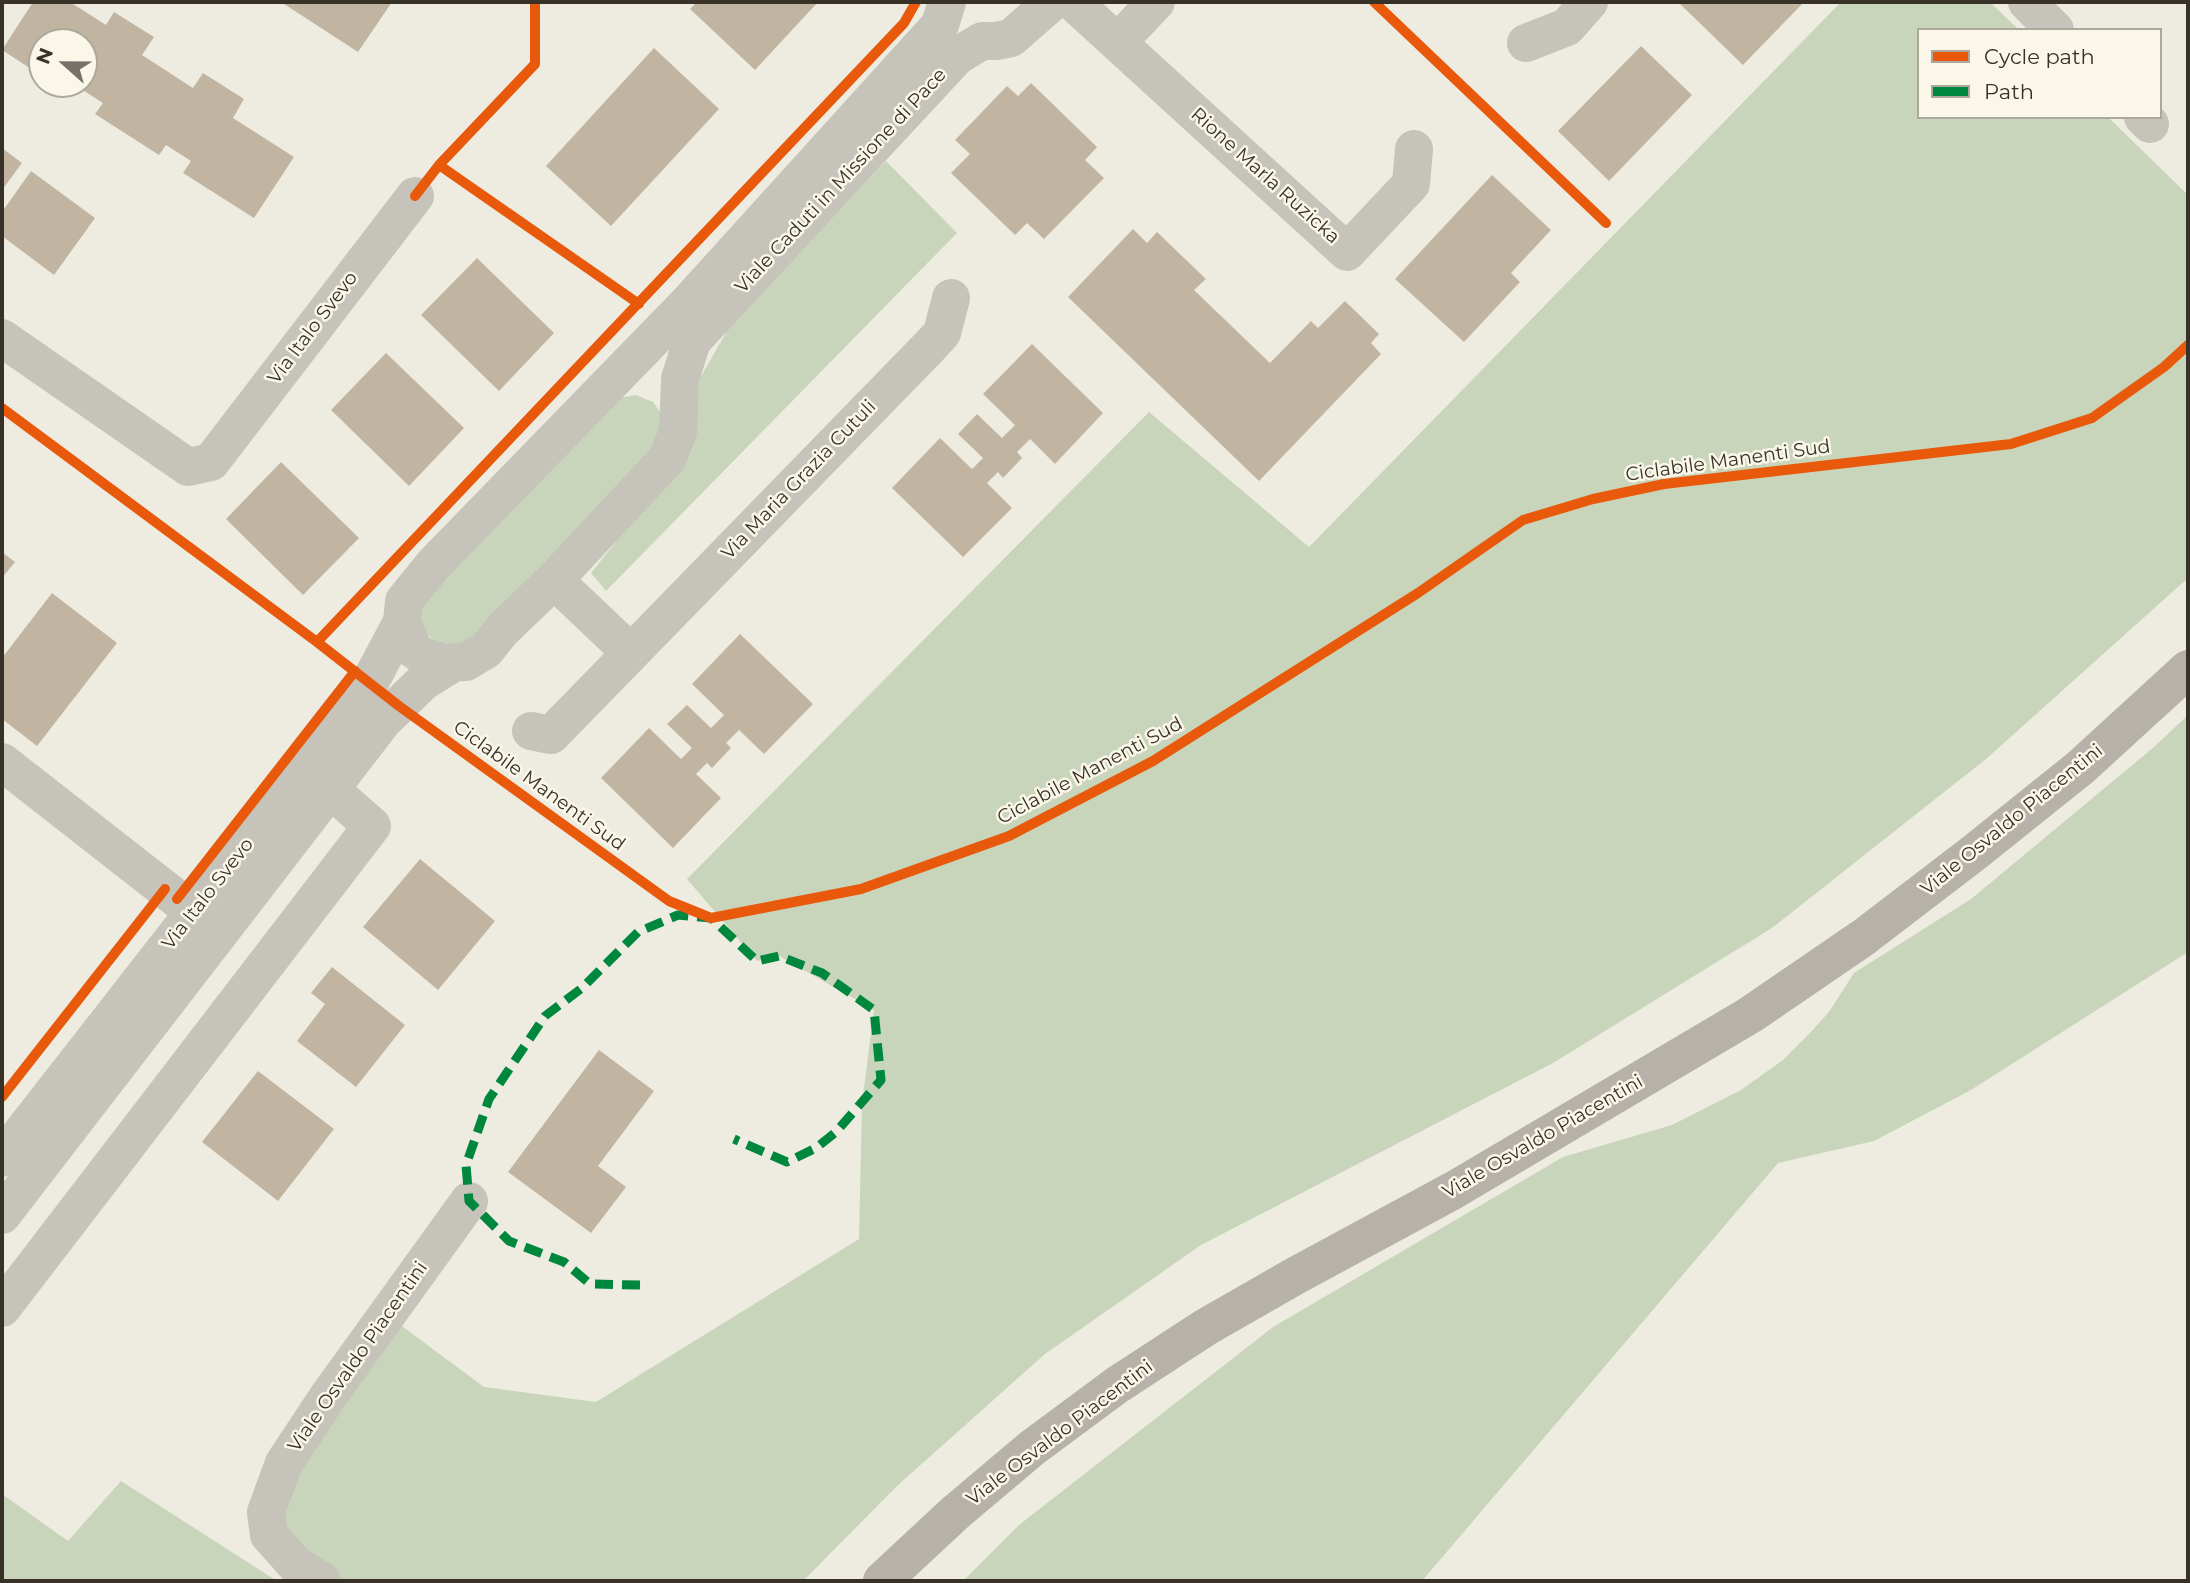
<!DOCTYPE html>
<style>
body{margin:0}
#map{position:relative;width:2190px;height:1583px;overflow:hidden;background:#eeece1;font-family:Montserrat,sans-serif}
canvas{display:block}
.frame{position:absolute;inset:0;border:4px solid #373128;pointer-events:none}
.legend{position:absolute;left:1917px;top:28px;width:245px;height:91px;box-sizing:border-box;background:#faf7e8;border:2px solid #aca89b;margin:0;padding:9px 12px;list-style:none;font-size:21px;color:#373128}
.legend li{display:flex;align-items:center;gap:14px;height:35px}
.legend b{width:35px;border:2px solid #aca89b}
.north{position:absolute;left:28px;top:28px;width:70px;height:70px;box-sizing:border-box;background:#faf7e8;border:2px solid #aca89b;border-radius:50%;rotate:291deg;font-size:19px;font-weight:700;line-height:28px;text-align:center;color:#373128}
.north::after{content:'';display:block;margin:auto;width:24px;height:32px;background:#777269;clip-path:polygon(50% 0,100% 100%,50% 72%,0 100%)}
</style>
<div id="map">
<canvas width="2190" height="1583"></canvas>
<div class="frame"></div>
<ul class="legend">
<li><b style="height:9px;background:#e8590c"></b>Cycle path</li>
<li><b style="height:9px;background:#00873e"></b>Path</li>
</ul>
<div class="north">N</div>
</div>
<script>
const context = document.querySelector('canvas').getContext('2d');
context.lineJoin = 'round';
function paint(path, color) { context.fillStyle = color; context.fill(path, 'evenodd'); }
function stroke(path, color, width, dash) { context.strokeStyle = color; context.lineWidth = width; context.lineCap = dash ? 'butt' : 'round'; context.setLineDash(dash || []); context.stroke(path); }
function label(font, color, halo, rows, align = 'center') {
  context.font = font + ' Montserrat,sans-serif'; context.lineWidth = 5; context.setLineDash([]); context.textBaseline = 'middle'; context.strokeStyle = halo; context.fillStyle = color; for (const [text, x, y, turn = 0] of rows) {
    context.save(); context.translate(x, y); context.rotate((+turn || 0) * Math.PI / 180); context.textAlign = isNaN(turn) ? turn : align; if (halo) context.strokeText(text, 0, 0); context.fillText(text, 0, 0); context.restore();
  }
}
const green = new Path2D(`
 M1841,2H1990L2019,30H1919V117H2108L2188,195V578L1986,759L1772,928L1553,1063L1201,1245L1045,1354L898,1485L803,1581H322L266,1512L387,1315L484,1387L596,1402L859,1239L862,1103L874,1010L779,956L757,961L687,879L1149,412L1309,547Z
 M886,161L957,233L606,591L591,573L687,452L700,378L731,324Z
 M636,395L653,402L662,415L657,453L465,647L447,648L418,629L426,590L619,398Z
 M2188,715V952L1971,1090L1874,1141L1778,1163L1422,1581H963L1019,1525L1273,1327L1563,1157L1672,1125L1741,1090L1783,1060L1809,1034L1829,1012L1854,973L1971,899L2154,747Z
 M121,1481L277,1581H2V1494L68,1541Z`);
const building = new Path2D(`
 M33,2H70L106,25L114,12L154,37L142,55L193,88L203,73L244,99L233,118L294,157L254,218L183,173L191,161L166,145L159,155L95,114L103,103L78,87L72,95L55,84H84V42H42V76L2,50Z
 M281,2H392L358,52Z
 M697,2H818L755,70L690,9Z
 M1678,2H1804L1743,65Z
 M1641,46L1692,95L1609,181L1558,131Z
 M654,48L719,109L611,226L546,166Z
 M1031,83L1097,147L1085,160L1104,178L1044,239L1027,223L1015,235L951,173L970,154L955,140L1007,86L1018,96Z
 M2,148L22,163L2,190Z
 M31,171L95,218L54,275L2,236V212Z
 M1492,175L1551,230L1511,273L1520,282L1464,342L1395,279Z
 M1133,229L1147,243L1157,232L1206,279L1194,290L1270,363L1311,321L1318,328L1345,301L1379,334L1371,343L1381,354L1259,481L1068,297Z
 M477,258L554,333L499,391L421,315Z
 M1032,344L1103,413L1055,464L1030,439L1017,452L1022,458L1003,478L998,472L987,483L1012,508L963,557L892,488L940,438L972,469L983,458L958,434L977,414L1002,438L1015,425L983,394Z
 M386,353L464,428L409,486L331,410Z
 M281,462L359,538L303,595L226,519Z
 M2,552L15,562L2,578Z
 M52,593L117,643L37,746L2,719V658Z
 M740,634L813,704L764,754L739,730L726,743L731,748L712,768L707,763L696,774L721,798L673,848L601,778L649,728L681,759L692,748L667,724L687,705L711,728L724,715L692,684Z
 M420,859L495,921L438,990L363,927Z
 M332,967L405,1025L356,1087L297,1041L325,1004L311,993Z
 M599,1050L654,1091L598,1166L626,1187L591,1233L508,1172Z
 M258,1071L334,1129L278,1201L202,1142Z`);
const minor = new Path2D(`
 M947,2L940,25L688,303L434,564L404,601L402,622L413,649L423,656L444,663L466,662L486,650L502,630L554,580L667,459L678,432L680,379L692,341L957,56L982,41H996L1011,38L1052,2
 M1073,2L1347,252L1411,184L1414,149
 M2027,2L2055,30
 M1118,42L1156,2
 M1526,43L1567,27L1589,2
 M2143,117L2150,124
 M2,338L188,467L211,462L415,196
 M554,580L631,653L931,345L942,333L951,298
 M531,731L551,735L631,653
 M2,762L194,912
 M2,1158L362,697L402,622
 M2,1215L383,721L424,681L455,662
 M2,1308L372,826L330,789
 M322,1581L295,1564L269,1535L266,1512L284,1463L329,1395L469,1201`);
const major = new Path2D(`
 M882,1581L955,1513L1032,1448L1117,1385L1206,1327L1295,1276L1454,1190L1750,1015L1864,937L1975,852L2081,767L2188,669`);
const quiet = new Path2D(`
 M640,1285L590,1284L564,1262L509,1241L469,1201L466,1165L489,1099L545,1016L582,988L638,932L678,915L711,918L757,961L779,956L822,973L874,1010L881,1080L836,1132L816,1148L787,1162L734,1139`);
const cycleway = new Path2D(`
 M1374,2L1606,223
 M439,165L639,304
 M415,196L439,165L535,64V2
 M2,408L317,642L399,706L669,901L711,918L861,889L1009,836L1153,761L1418,593L1523,520L1593,499L1664,484L2011,444L2092,418L2164,367L2188,345
 M317,642L904,23L916,2
 M177,899L355,671
 M2,1097L165,889`);
const streetNames = [
 ["Rione Marla Ruzicka",1265,176,42],
 ["Viale Caduti in Missione di Pace",841,181,-47],
 ["Via Italo Svevo",313,328,-53],
 ["Ciclabile Manenti Sud",1728,461,-8],
 ["Via Maria Grazia Cutuli",799,480,-46],
 ["Ciclabile Manenti Sud",1090,771,-28],
 ["Ciclabile Manenti Sud",539,786,36],
 ["Viale Osvaldo Piacentini",2012,820,-39],
 ["Via Italo Svevo",208,894,-52],
 ["Viale Osvaldo Piacentini",1543,1137,-30],
 ["Viale Osvaldo Piacentini",358,1357,-55],
 ["Viale Osvaldo Piacentini",1060,1433,-37]
];
paint(green, '#c8d5ba');
paint(building, '#c1b5a2');
stroke(minor, '#c6c3ba', 38);
stroke(major, '#b6b2a9', 38);
stroke(quiet, '#00873e', 9, [18, 9]);
stroke(cycleway, '#e8590c', 10);
label('19px', '#373128', '#faf7e8', streetNames);
</script>
